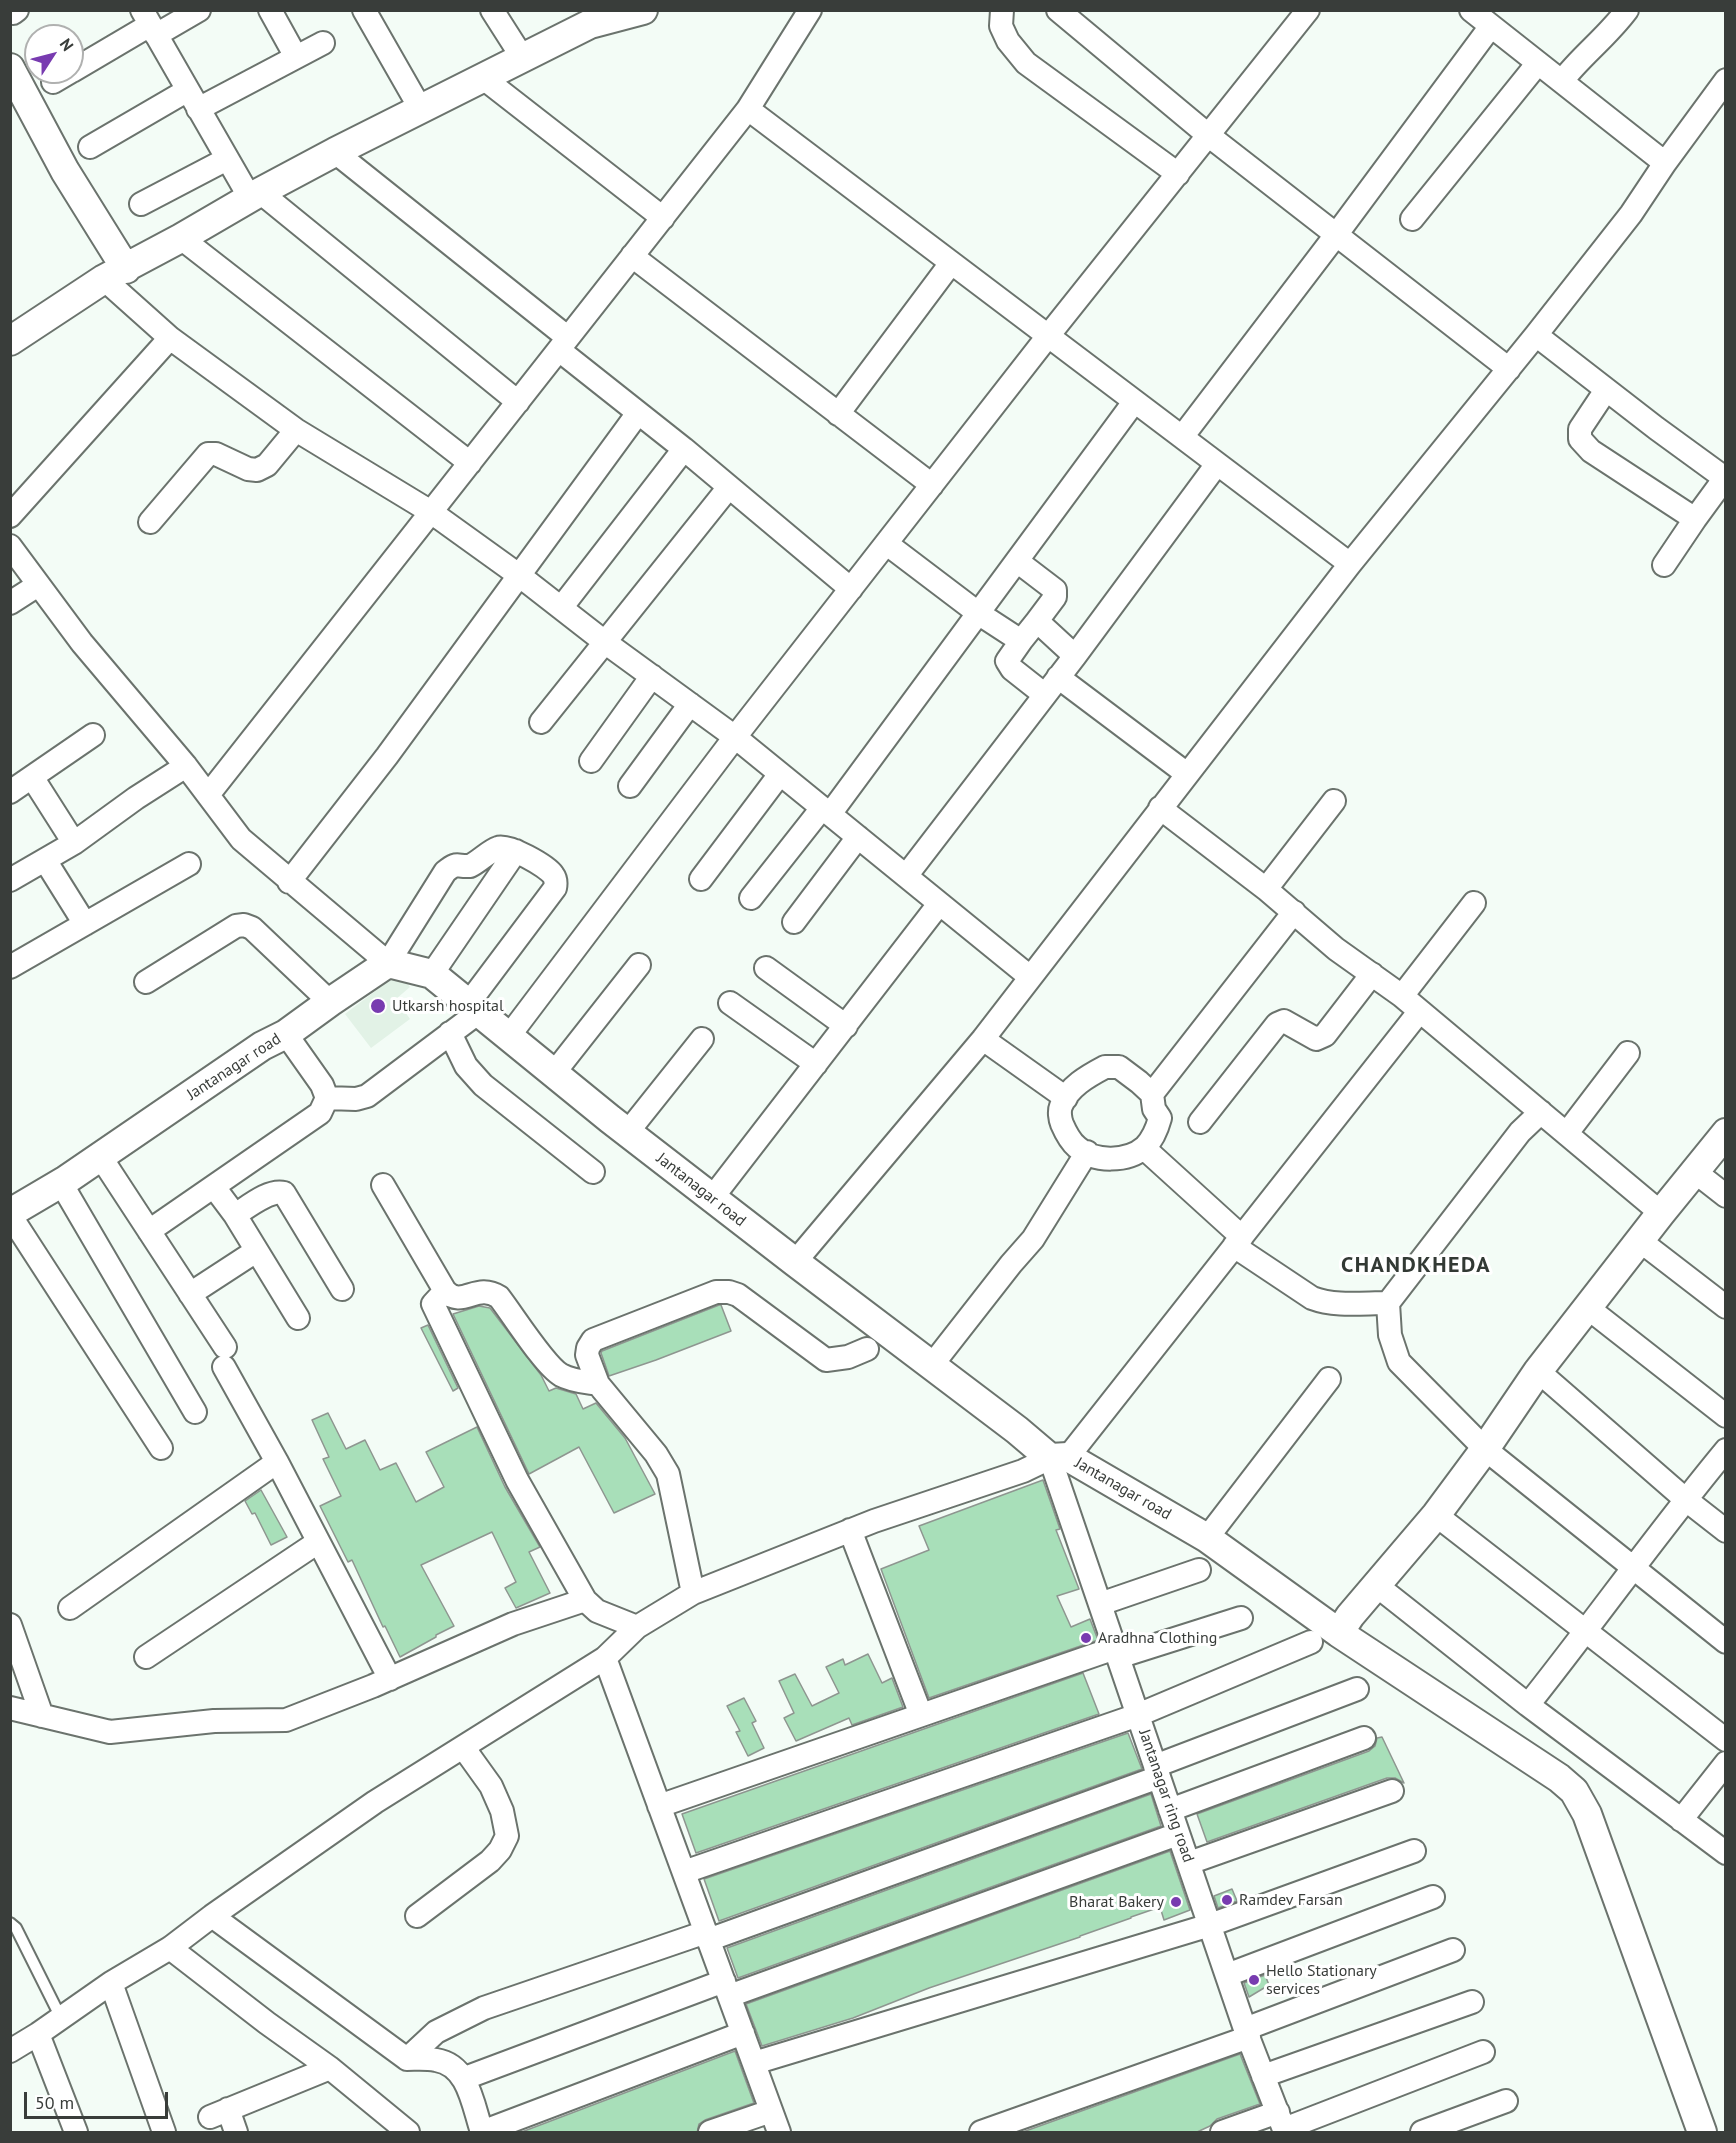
<!DOCTYPE html>
<style>
body{margin:0}
#map{position:relative;width:1736px;height:2143px;overflow:hidden;background:#f3fcf6;font-family:"PT Sans",sans-serif}
canvas{display:block}
.frame{position:absolute;inset:0;border:12px solid #393d3a;pointer-events:none}
.north{position:absolute;left:24px;top:24px;width:60px;height:60px;box-sizing:border-box;background:#fff;border:2px solid #b0b1b0;border-radius:50%;rotate:54deg;font-size:16px;font-weight:700;line-height:24px;text-align:center;color:#393d3a}
.north::after{content:'';display:block;margin:auto;width:21px;height:27px;background:#783bb0;clip-path:polygon(50% 0,100% 100%,50% 72%,0 100%)}
.scale{position:absolute;left:24px;top:2092px;width:144px;height:27px;box-sizing:border-box;border:3px solid #393d3a;border-top:0;padding-left:8px;font-size:18px;line-height:21px;white-space:nowrap;color:#393d3a;-webkit-text-stroke:4px #fff;paint-order:stroke}
</style>
<div id="map">
<canvas width="1736" height="2143"></canvas>
<div class="frame"></div>
<div class="north">N</div>
<div class="scale">50 m</div>
</div>
<script>
const context = document.querySelector('canvas').getContext('2d');
context.lineJoin = 'round';
function paint(path, color) { context.fillStyle = color; context.fill(path, 'evenodd'); }
function stroke(path, color, width, dash) { context.strokeStyle = color; context.lineWidth = width; context.lineCap = dash ? 'butt' : 'round'; context.setLineDash(dash || []); context.stroke(path); }
function label(font, color, halo, rows, align = 'center') {
  context.font = font + ' "PT Sans",sans-serif'; context.lineWidth = 6; context.setLineDash([]); context.textBaseline = 'middle'; context.strokeStyle = halo; context.fillStyle = color; for (const [text, x, y, turn = 0] of rows) {
    context.save(); context.translate(x, y); context.rotate((+turn || 0) * Math.PI / 180); context.textAlign = isNaN(turn) ? turn : align; if (halo) context.strokeText(text, 0, 0); context.fillText(text, 0, 0); context.restore();
  }
}
const built = new Path2D(`
 M399,973L410,987L396,999L410,1019L371,1048L345,1014Z`);
const building = new Path2D(`
 M719,1305H721L731,1331L656,1360L609,1376L601,1353L602,1351Z
 M479,1306L490,1308L541,1375L549,1391L556,1388L576,1394L583,1409L596,1403L625,1438L655,1494L614,1513L579,1447L529,1474L453,1314Z
 M428,1325L458,1388L453,1391L421,1328Z
 M328,1413L346,1449L365,1440L380,1470L396,1463L416,1502L444,1487L426,1452L477,1427L505,1487L540,1547L529,1552L550,1593L516,1608L505,1588L516,1582L492,1532L421,1565L454,1626L436,1635V1637L400,1657L385,1626L383,1627L352,1560L348,1562L320,1506L341,1496L323,1459L329,1457L312,1420Z
 M1043,1480L1060,1529L1056,1530L1079,1589L1057,1596L1071,1627L1090,1619L1098,1640L929,1698L881,1569L929,1550L919,1526Z
 M261,1490L287,1537L271,1545L255,1513L252,1514L245,1501Z
 M868,1654L882,1683L892,1678L903,1707L852,1725L849,1718L796,1741L784,1718L794,1713L779,1681L795,1674L812,1706L839,1693L826,1667L843,1659L845,1665Z
 M1083,1673L1099,1714L696,1853L682,1814Z
 M744,1698L756,1721L752,1723L764,1748L748,1756L736,1732L740,1731L727,1706Z
 M1128,1733L1142,1769L719,1921L704,1879Z
 M1382,1737L1404,1783L1395,1778H1387L1207,1842L1197,1814L1369,1751L1375,1746L1377,1738Z
 M1151,1794L1161,1826L738,1978L727,1948Z
 M1170,1851L1190,1910L1164,1920L1160,1907L1131,1917V1918L1080,1936V1937L929,1988L853,2018L762,2046L746,2004Z
 M1232,1889L1237,1901L1218,1908L1214,1896Z
 M1265,1975L1269,1985L1249,1997L1244,1983Z
 M735,2051L754,2103L705,2120L699,2124L697,2133H519Z
 M1240,2054L1260,2104L1217,2119L1210,2126L1195,2133H1020Z`);
const service = new Path2D(`
 M10,1923L16,1928L61,2018`);
const minor = new Path2D(`
 M142,10L250,198
 M270,10L296,57
 M364,10L420,108
 M492,10L522,57
 M810,10L748,109L1350,564
 M1002,10L1001,26L1008,41L1026,63L1178,174
 M1058,10L1208,135L1509,369
 M1471,10L1665,163
 M13,13L17,10
 M156,35L199,10
 M72,71L150,25
 M482,77L663,218
 M1562,81C1581,56 1607,37 1627,10
 M53,82L70,72
 M198,109L323,43
 M90,147L188,90
 M335,152L567,337
 M260,192L518,402
 M141,204L227,159
 M1412,219L1538,63
 M181,238L470,463
 M632,256L932,485
 M104,279L170,338L296,430L431,512L748,109
 M1536,335L1656,428L1726,479
 M559,350L684,449L851,589
 M1606,390L1580,429V439L1591,451L1695,519L1725,478
 M838,414L951,263
 M1182,437L1336,235L1491,26
 M10,516L170,338
 M150,522L208,454H216L248,469L257,470L267,465L296,430
 M887,544L978,613L1021,641L1037,621L1075,656
 M10,546L82,643L186,766L241,839L388,963L445,872C458,861 456,867 470,866C480,861 489,851 498,848C508,844 547,866 553,875C556,879 556,883 555,888L468,1004
 M1017,561L1055,590V597L1037,621
 M1664,565L1695,519
 M10,603L38,585
 M561,608L684,449
 M1021,641L1007,661L1012,669L1045,695
 M1058,677L1187,774
 M541,722L729,487
 M591,761L652,676
 M32,777L74,843
 M630,786L690,704
 M10,792L93,735
 M208,795L431,512L520,576L606,643L735,737L1030,977
 M1160,808L1266,889L1336,949L1402,996L1661,1213
 M830,814L1134,402
 M45,860L85,924
 M906,876L1075,656L1217,464
 M701,879L780,774
 M10,880L74,843L136,798L186,766
 M289,882L387,756L638,413
 M1266,889L1334,801
 M751,898L822,808
 M794,922L858,837
 M10,967L189,864
 M766,968L846,1026
 M432,974L516,851
 M146,982L236,926L244,925L252,928L330,1002
 M1402,996L1474,903
 M730,1003L816,1064
 M450,1033L466,1066L483,1085L593,1172
 M509,1036L735,737L1048,336L1308,10
 M983,1039L1066,1098
 M1105,1067H1119L1139,1082L1152,1094L1154,1109L1160,1118C1157,1129 1153,1139 1145,1147C1128,1162 1094,1163 1077,1147C1071,1142 1065,1131 1062,1124C1060,1119 1059,1111 1061,1106C1068,1087 1088,1076 1105,1067Z
 M554,1073L639,965
 M1152,1094L1294,912
 M327,1098L356,1099L367,1096L479,1012
 M1541,1112L1520,1132L1388,1303L1390,1335L1399,1362L1485,1449L1726,1642
 M1200,1122L1277,1024L1284,1021L1316,1039L1325,1035L1372,974
 M627,1133L702,1039
 M1567,1133L1628,1053
 M1144,1148L1242,1237
 M100,1156L225,1347
 M1694,1171L1726,1196
 M61,1183L195,1412
 M383,1185L445,1291C463,1309 476,1282 499,1297C513,1315 544,1365 561,1375C572,1381 586,1382 598,1384
 M214,1187L235,1215L298,1318
 M712,1198L939,904
 M10,1215L161,1448
 M235,1215C248,1207 269,1189 284,1193L342,1289
 M149,1231L320,1113L327,1098L322,1085L286,1034
 M1639,1240L1726,1307
 M1234,1246L1312,1298C1336,1307 1362,1303 1388,1303
 M795,1262L983,1039L1350,564L1536,335L1631,214L1665,163L1726,80
 M445,1291L433,1304L517,1480L585,1600
 M190,1294L256,1251
 M1588,1308L1726,1416
 M932,1365L1011,1264L1033,1239L1087,1152
 M224,1367L277,1462
 M1538,1371L1685,1499L1726,1531
 M1068,1457L1419,1012
 M1436,1515L1726,1740
 M850,1530L921,1715
 M1207,1538L1329,1379
 M1376,1585L1528,1705L1726,1853
 M693,1593L668,1474L656,1454L598,1384L587,1355L588,1348L593,1340L716,1292H729L738,1295L826,1360L848,1357L867,1349
 M1100,1604L1199,1570
 M70,1608L277,1462L390,1679
 M10,1625L42,1716
 M146,1657L318,1542
 M1118,1657L1241,1618
 M605,1658L779,2132
 M1528,1705C1595,1621 1657,1533 1726,1450
 M10,1708L110,1732L214,1721L286,1720L373,1686L513,1624L585,1600L597,1611L637,1627
 M1155,1766L1357,1689
 M659,1806L1115,1648
 M1170,1810L1364,1738
 M1681,1820L1726,1763
 M1189,1863L1392,1791
 M684,1872L1138,1715L1311,1642
 M212,1916L407,2059C416,2059 426,2058 436,2060C469,2065 473,2106 482,2132
 M417,1916L490,1861L500,1850L507,1836L502,1811L491,1786L463,1747
 M708,1940L1159,1777
 M170,1948L267,2023L330,2068L408,2132
 M1227,1975L1433,1897
 M111,1983L164,2132
 M729,1996L1178,1834
 M1245,2029L1453,1950
 M38,2034L76,2132
 M10,2051L38,2034L111,1983L170,1948L212,1916L375,1802L605,1658L637,1627L693,1593L874,1521L1023,1471L1050,1458L1245,2029L1285,2132
 M407,2059L436,2032L484,2008L706,1932
 M754,2063L1210,1925L1414,1851
 M1263,2076L1472,2002
 M465,2078L724,1981
 M228,2109L236,2132
 M210,2117L330,2068
 M1284,2129L1483,2052
 M482,2132L743,2033
 M710,2132L771,2111
 M981,2132L1249,2037
 M1222,2132L1278,2112
 M1422,2132L1506,2101`);
const tertiary = new Path2D(`
 M10,68L65,171L126,269
 M10,341L104,279L181,238L260,192L335,152L590,24L643,10
 M10,1213L66,1180L262,1046L286,1034L330,1002L388,963L432,974L610,1119L795,1262L1017,1430L1050,1458L1068,1457L1207,1538L1339,1633L1350,1616L1436,1515L1485,1449L1538,1371L1661,1213L1726,1133
 M1339,1633L1559,1778L1574,1791L1587,1814L1702,2132`);
const markers = [
 [378,1006,8,"#783bb0"],
 [1086,1638,6,"#783bb0"],
 [1227,1900,6,"#783bb0"],
 [1176,1902,6,"#783bb0"],
 [1254,1980,6,"#783bb0"]
];
const poiNames = [
 ["Utkarsh hospital",392,1006],
 ["Aradhna Clothing",1098,1638],
 ["Ramdev Farsan",1239,1900],
 ["Bharat Bakery",1164,1902,"right"],
 ["Hello Stationary",1266,1971],
 ["services",1266,1989]
];
const streetNames = [
 ["Jantanagar road",234,1067,-33],
 ["Jantanagar road",701,1190,38],
 ["Jantanagar road",1123,1489,30],
 ["Jantanagar ring road",1166,1796,71]
];
const districtNames = [
 ["CHANDKHEDA",1416,1266]
];
paint(built, '#e2f2e6');
paint(building, '#a8dfb9');
stroke(building, '#8e9690', 1.5);
stroke(service, '#6b736d', 14);
stroke(minor, '#6b736d', 26);
stroke(tertiary, '#6b736d', 32);
stroke(service, '#fff', 10);
stroke(minor, '#fff', 22);
stroke(tertiary, '#fff', 28);
for (const [x, y, r, color] of markers) { const dot = new Path2D(); dot.arc(x, y, r, 0, 2 * Math.PI); context.fillStyle = color; context.fill(dot); stroke(dot, '#fff', 2); }
label('16px', '#393d3a', '#fff', poiNames, 'left');
label('16px', '#393d3a', '#fff', streetNames);
context.letterSpacing = '1.5px';
label('bold 22px', '#323934', '#fff', districtNames);
context.letterSpacing = '0px';
</script>
